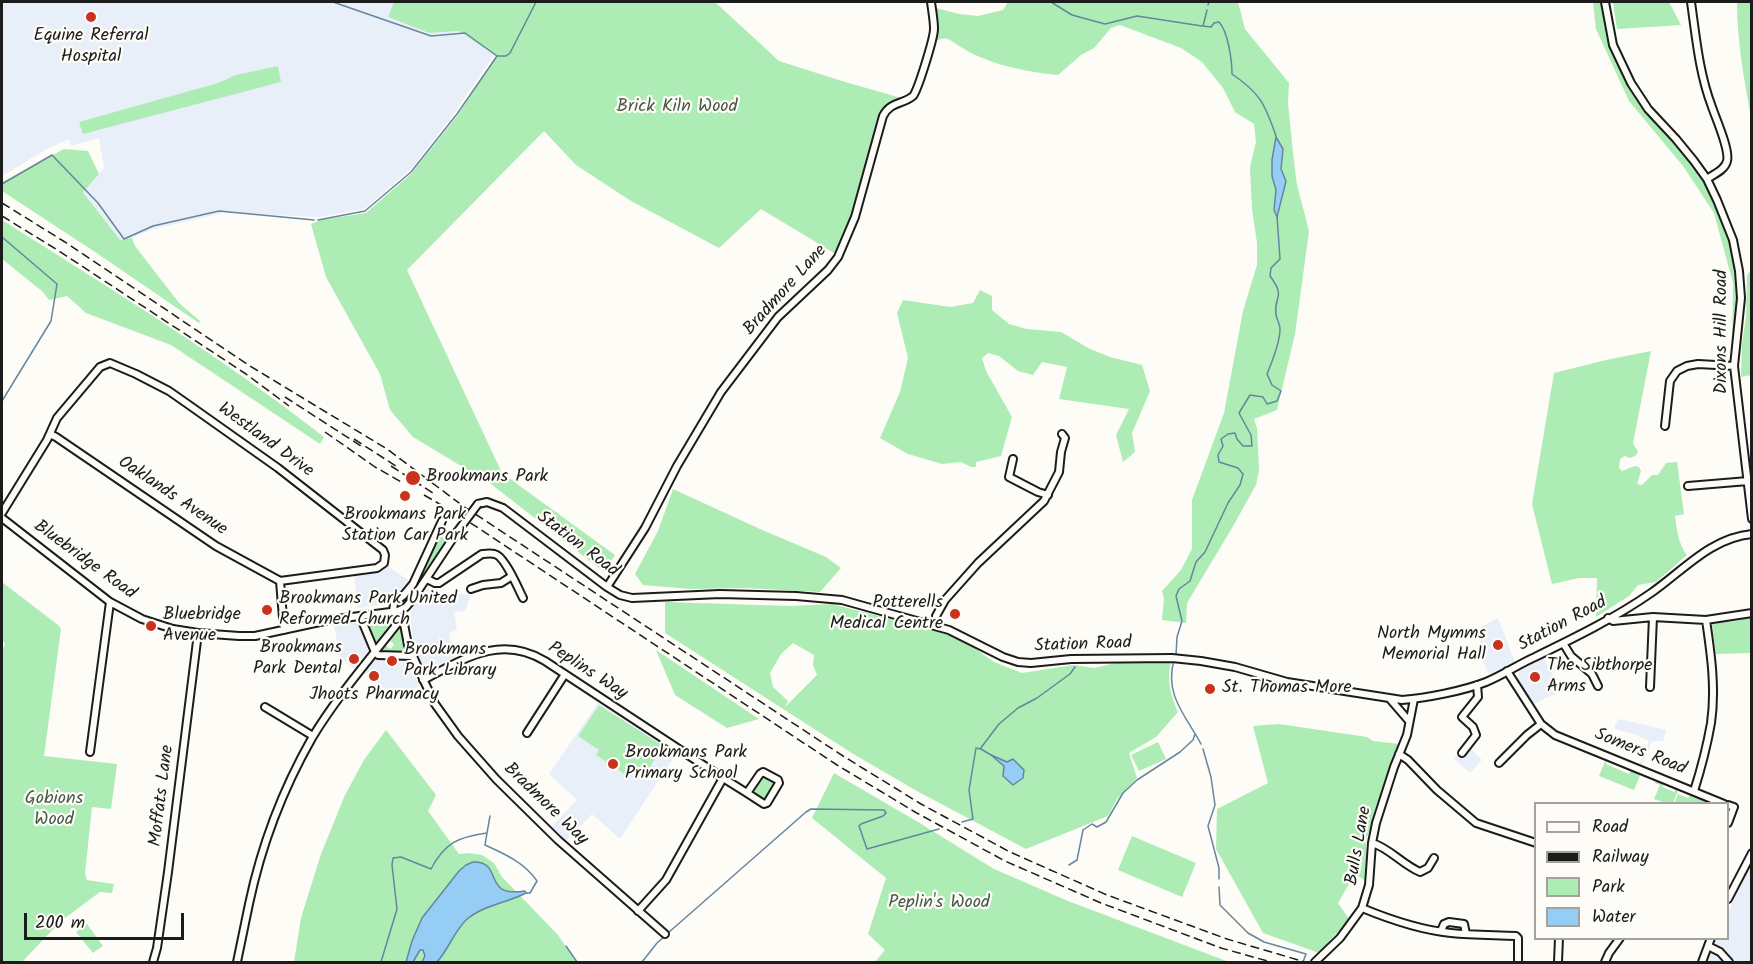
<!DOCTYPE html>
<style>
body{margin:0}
#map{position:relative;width:1753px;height:964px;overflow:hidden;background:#fdfcf7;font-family:Kalam,sans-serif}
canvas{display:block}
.frame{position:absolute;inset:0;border:3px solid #1c1c1c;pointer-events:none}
.legend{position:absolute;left:1534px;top:802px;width:195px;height:138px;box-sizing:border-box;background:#fdfcf7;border:2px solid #a3a29f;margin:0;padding:8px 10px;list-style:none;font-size:18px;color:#1c1c1c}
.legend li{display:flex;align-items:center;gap:12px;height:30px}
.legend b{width:30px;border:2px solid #a3a29f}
.scale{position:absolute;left:24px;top:913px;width:160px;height:27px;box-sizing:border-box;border:3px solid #1c1c1c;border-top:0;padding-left:8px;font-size:18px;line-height:21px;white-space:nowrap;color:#1c1c1c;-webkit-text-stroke:4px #fdfcf7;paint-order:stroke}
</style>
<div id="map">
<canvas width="1753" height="964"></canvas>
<div class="frame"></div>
<ul class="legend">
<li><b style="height:8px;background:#fdfcf7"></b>Road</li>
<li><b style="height:8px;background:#1c1c1c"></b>Railway</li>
<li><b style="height:16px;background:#adecb4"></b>Park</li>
<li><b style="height:16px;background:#96cdf5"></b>Water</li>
</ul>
<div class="scale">200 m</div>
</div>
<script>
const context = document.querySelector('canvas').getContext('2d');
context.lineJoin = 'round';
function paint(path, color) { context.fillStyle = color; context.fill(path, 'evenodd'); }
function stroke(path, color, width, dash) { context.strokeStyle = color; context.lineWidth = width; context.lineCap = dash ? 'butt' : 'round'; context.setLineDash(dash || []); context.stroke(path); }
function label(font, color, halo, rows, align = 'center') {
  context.font = font + ' Kalam,sans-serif'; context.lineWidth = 4.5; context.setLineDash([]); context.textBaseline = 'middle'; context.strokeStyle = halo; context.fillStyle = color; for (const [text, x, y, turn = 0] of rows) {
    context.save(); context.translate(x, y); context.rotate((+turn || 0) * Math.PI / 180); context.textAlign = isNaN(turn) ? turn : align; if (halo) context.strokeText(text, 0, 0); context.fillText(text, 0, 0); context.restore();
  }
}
const built = new Path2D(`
 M2,2H394L388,17L429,33L459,31L494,55L455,112L410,170L364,209L319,217L223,213L153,229L132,238L120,240L83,191L104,168L99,138L71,146L69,139L47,149L2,176Z
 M388,566L411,582L403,592L385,604L358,608L354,576L383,571Z
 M428,588L431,591L471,595L465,611L454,612L457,630L449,633L455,658L425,674L415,651L410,618L412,609Z
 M1498,618L1515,662L1490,676L1480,655V639L1484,636L1480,627Z
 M360,622L370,648L354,669L332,650L338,647L334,625Z
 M377,657L407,658L419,686L397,699L364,673Z
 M1544,658L1561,691L1534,704L1518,679L1519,670Z
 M598,703L676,754L620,839L592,814L566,841L551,827L577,800L549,774Z
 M1619,719L1666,730L1663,741H1652L1642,765L1640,764L1649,741L1636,735L1615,729V724Z
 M1474,737L1469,747L1482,760L1470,773L1454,759Z
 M1751,864V962H1706L1714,939L1728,938V912Z`);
const green = new Path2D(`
 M394,2H715L779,61L842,81L901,98C891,101 886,103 881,112C870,153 859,221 834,253L761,209L719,248L631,201L576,165L544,131L407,270L502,473L615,555L604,572L491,484L413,437L390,410L380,374L326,277L311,224L320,220L366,213L411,174L458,115L496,56L459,31L429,33L388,17Z
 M1008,2H1238L1245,29L1289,83L1288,103L1293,153L1297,185L1309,231L1295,334L1277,410L1254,419L1257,428L1259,470L1256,485L1232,528L1187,603L1186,623L1162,620L1164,598L1162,591L1181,570L1192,549V500L1224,413L1243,311L1257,265V243L1252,209L1250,167L1256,142L1254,124L1235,112L1223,88L1202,62L1181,48L1120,25L1111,28L1094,48L1081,55L1058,75C1029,72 997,66 971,53C963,49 957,44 950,40C944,37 939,39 933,43L937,26L936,8L959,14L978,16L1003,10Z
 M1593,2H1601L1613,55L1621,72L1642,104L1703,178L1716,201L1735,254L1738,279L1739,308L1734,352H1732L1733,283L1714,213L1683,166L1629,101L1596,29Z
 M1613,2H1669L1681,25L1617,29Z
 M1737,2H1751V117C1744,79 1737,41 1737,2Z
 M278,66L281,82L83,134L79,122L218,83L236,75Z
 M64,149L88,151L99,174L83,192L120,240L132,238L135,246L179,303L200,321L199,323L95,252L2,191V182Z
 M2,220C111,289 222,357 324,437L320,444L171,345L86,313L67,296L49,300L43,292L2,259Z
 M1751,271V375L1741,377L1742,344L1746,317L1747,275Z
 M980,290L992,296V310L1009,324L1027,329L1061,332L1090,349L1110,357L1142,365L1150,391L1132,433L1135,452L1123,462L1116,435L1129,409L1059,399L1067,367L1042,362L1033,375L1018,371L999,356L988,353L982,358L986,371L1012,417L1001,456L976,462V467H971L961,462L942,464L908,454L880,438L900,392L908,358L897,313L903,300L950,307L973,303Z
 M1651,351L1633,443L1638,452L1635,456L1630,458L1625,456L1620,459L1619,468L1622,471L1635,466L1639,467L1641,471L1637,484L1642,485L1652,475H1658L1666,463L1677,462L1684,514L1675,516C1677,529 1678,544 1687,555L1656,582L1638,585L1629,596L1596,617L1597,578H1579L1552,584L1532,504L1554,373L1606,360Z
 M673,489L760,529L826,557L841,568L820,592L745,588L691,589L643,585L635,574L658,531Z
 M441,536L448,539L418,584L417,580L438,538Z
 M2,582L58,625L61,629L44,756L117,764L111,809L92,807L85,873L87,880L114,884L112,893L100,892L61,921L22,962H2V653L5,643L2,640Z
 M665,602L791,606L832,604L945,633L970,645L994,662L1022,673L1074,665L1094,668L1116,663L1171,662C1166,678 1171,697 1178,712L1156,737L1129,753L1137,778L1117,799L1108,816L1026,849L915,790L850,752L665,633ZM793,643L814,655L813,665L817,675L785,707L788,701L773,687L770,673L781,654Z
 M1751,617V653L1716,654L1712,624L1716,623L1737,621Z
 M391,619L394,621L376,644L367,622Z
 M399,627L402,628L405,652L381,651L385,645L391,649L394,644L389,640L397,630L398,631Z
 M656,650L759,719L727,728L675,695Z
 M599,705L663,746L643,778L630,770L626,775L596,755L599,750L578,736Z
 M1279,724L1367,737L1373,741L1400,744L1375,809L1366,842L1367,863L1366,881L1358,876L1352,886L1349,884L1338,903L1349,919L1319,953L1263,933L1216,849L1217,809L1268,783L1253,726Z
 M386,730L436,795L428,811L459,854L468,853L482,855L494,863L502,877L558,935L576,962H294L301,918L321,854L345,795L364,760Z
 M1158,742L1166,759L1139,771L1131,755Z
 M1606,759V764L1629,774L1631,769L1641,773L1634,790L1599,776Z
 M834,773L918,822L994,869L1068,901L1229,962H875L885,950L868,934L886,878L812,818Z
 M765,774L777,781L765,801H763L751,793V790L762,775Z
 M1657,779L1664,782L1662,787L1674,792L1677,787L1679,788L1673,803H1666L1654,799L1660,785L1655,783Z
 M1691,793L1711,801L1710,803L1674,804L1678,794L1688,798Z
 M1132,836L1196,863L1182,897L1118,870Z
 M87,924L103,946L93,953L76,932Z`);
const water = new Path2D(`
 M1276,137L1283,149L1281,169L1286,181L1277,217L1274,210L1276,190L1272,176V160Z
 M991,755L1007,762L1013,759L1024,770L1023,778L1013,785L1003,776L1004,766Z
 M473,862C505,861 480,898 525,891L526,893C507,903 483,905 466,920C454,932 448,950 437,962H422L425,956L423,950H420L413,962H406L412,941L422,918L459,871L466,865Z`);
const stream = new Path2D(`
 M333,2L431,36L465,33L497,56
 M1051,2L1072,15L1105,24L1137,16L1202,26
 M1208,5L1209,2
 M1207,10L1203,26L1211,27L1214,23L1219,22C1228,31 1232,61 1232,74C1260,93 1265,104 1276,136
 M2,184L52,155L98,203L124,239L153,226L219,211L314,220
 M318,220L365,211L411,172L457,114L497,56H506L510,53L536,2
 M2,237L57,284L51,321L2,401
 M1176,655L1177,637L1182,621L1176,596L1179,589L1190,581L1196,562L1205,552L1228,503L1240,485L1243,474L1238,468L1219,462L1218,455L1223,446L1221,439L1228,434L1235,433L1237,439L1243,446H1252L1251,435L1239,413L1250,395L1263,397L1267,404L1277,401L1281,391L1272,385L1267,374C1272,362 1280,342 1280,329C1280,324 1277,320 1276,315C1273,295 1287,299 1270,276L1271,268L1280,259L1277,216
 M1174,660C1164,695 1186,716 1201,744
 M981,749L991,755
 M1203,749L1211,777L1215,805L1208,826L1219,868V879
 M962,822L973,819L969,790L976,748L980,749L999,724L1018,708L1037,698L1070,674L1075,667
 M487,833L490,816
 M1069,865L1077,860L1083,830L1092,824L1097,827L1106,822L1123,793L1137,780L1180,752L1193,740L1195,734
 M1219,887L1220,905L1248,933L1264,942L1306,954L1303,962
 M668,933L806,812L811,809L884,810L886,813L883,816L861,824L859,826L867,849L939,829
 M566,946L577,962
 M381,962L397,909L392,865L393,858L401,857L431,869C445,842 459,837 487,833L485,845C505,854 525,863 537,881L530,893H526
 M642,962L657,943L665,936`);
const minor = new Path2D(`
 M1605,2L1613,45L1631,83L1648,109L1676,139L1694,161L1707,179L1717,200L1733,240L1739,271L1741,298L1734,366L1752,519
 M1691,2C1696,37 1699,73 1712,107C1716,119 1730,150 1727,161C1725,170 1714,174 1707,179
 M1665,426L1670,381L1677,371L1687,366L1698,364L1734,366
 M1013,459L1009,477L1038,492L1048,495
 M1688,486L1748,481
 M478,504L487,502L503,508L607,587L620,595L632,598L720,594L796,596L842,600L949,630L1003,657L1018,662L1031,663L1071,659L1172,658L1201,661L1235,667L1287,682L1402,700C1426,698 1463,691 1486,682C1503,675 1519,664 1535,657C1574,638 1615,618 1651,593C1683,571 1710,538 1752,534
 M2,513L47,440L57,418L100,367L110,363L136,374L169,391L189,405L278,468L383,550L385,555L384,563L377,568L280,581L216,546L56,437L50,434
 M2,518L110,602L142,619L173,629L198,633L239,636H255L329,620L398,611L406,607L412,600L457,532
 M427,579L435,583H439L482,554C487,554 492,552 497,555C506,560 518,588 523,598
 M280,581L284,630
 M607,587L645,528L677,466L721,392L778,317L828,270L838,257L855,217L883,116C891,101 902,105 913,96C918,90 934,38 934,29C934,20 932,10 931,2
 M471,589L483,585L501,583L512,576
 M393,612L394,603L403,596L413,584L442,521
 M360,616L375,652
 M1608,618L1613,621L1653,617L1706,620L1752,613
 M399,620L404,624L408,645L424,681L435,704L458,736L496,779L558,840L665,934
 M936,626V616L945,600L978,563L1044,501L1059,472L1061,452L1065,438L1062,434
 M1563,643L1571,656L1592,674L1598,686
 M375,652L378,655L412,656
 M1507,671L1541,724L1555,735L1724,804
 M423,680C464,659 500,634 545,661L723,778L666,880L638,911
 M1650,687L1653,617
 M1390,699L1409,721
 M265,707L313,736
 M527,733L565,674
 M90,752L110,602
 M1462,753L1476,735L1473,727L1462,717L1478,697L1477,685
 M1399,754L1408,760L1437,790L1476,823L1536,843
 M1499,763L1527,735L1541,724
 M763,772L778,780L779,783L767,803L764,804L747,793L760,774Z
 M723,778L747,793
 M1694,791C1701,769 1707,746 1711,723C1716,689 1711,654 1706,620
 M1728,805L1734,807L1728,823
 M1372,843C1388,847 1403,865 1420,872L1428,868L1434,858
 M1728,899L1752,853
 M1362,908C1391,920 1420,930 1451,933C1472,935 1494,935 1516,936L1518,938V960
 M1441,931L1444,924L1449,922L1464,924L1466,934
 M1708,946L1720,952L1729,962
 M153,962L157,948L168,872L198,633
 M237,962C241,943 245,924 249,904C261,847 283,789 312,738C336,698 368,661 397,624L399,618
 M1315,962L1340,938L1362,908L1369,885L1372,843L1376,823L1394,767L1407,735L1414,699
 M1558,962L1559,938
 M1605,962L1609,953L1620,938
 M1702,962L1711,938`);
const rail = new Path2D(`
 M2,203L65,242L250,366L387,449L463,506L843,756L921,804L1010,852L1107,895L1227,939L1305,962
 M2,216L59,251L246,374L289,406
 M285,397L361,446
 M325,432L375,467L403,483
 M354,439L399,468
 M391,466L436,495
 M424,495L457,514L837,765L915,812L1005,861L1101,903L1221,948L1271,962`);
const minorBridge = new Path2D(`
 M457,532L478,504`);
const markers = [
 [91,17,6,"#c8321e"],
 [413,478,8,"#c8321e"],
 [405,496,6,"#c8321e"],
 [267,610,6,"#c8321e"],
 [955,614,6,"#c8321e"],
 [151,626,6,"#c8321e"],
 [1498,645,6,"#c8321e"],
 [354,659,6,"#c8321e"],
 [392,661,6,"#c8321e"],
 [374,676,6,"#c8321e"],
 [1535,677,6,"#c8321e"],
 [1210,689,6,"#c8321e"],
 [613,764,6,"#c8321e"]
];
const poiNames = [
 ["Equine Referral",91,37,"center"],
 ["Hospital",91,58,"center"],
 ["Brookmans Park",426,478],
 ["Brookmans Park",405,516,"center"],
 ["Station Car Park",405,537,"center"],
 ["Brookmans Park United",279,600],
 ["Reformed Church",279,621],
 ["Potterells",943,604,"right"],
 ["Medical Centre",943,625,"right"],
 ["Bluebridge",163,616],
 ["Avenue",163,637],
 ["North Mymms",1486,635,"right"],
 ["Memorial Hall",1486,656,"right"],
 ["Brookmans",342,649,"right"],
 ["Park Dental",342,670,"right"],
 ["Brookmans",404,651],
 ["Park Library",404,672],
 ["The Sibthorpe",1547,667],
 ["Arms",1547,688],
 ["St. Thomas More",1222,689],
 ["Jhoots Pharmacy",374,696,"center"],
 ["Brookmans Park",625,754],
 ["Primary School",625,775]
];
const parkNames = [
 ["Brick Kiln Wood",677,108],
 ["Gobions",54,800],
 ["Wood",54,821],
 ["Peplin's Wood",939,904]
];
const streetNames = [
 ["Bradmore Lane",786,291,-48],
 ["Dixons Hill Road",1723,332,-90],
 ["Westland Drive",265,441,36],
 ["Oaklands Avenue",172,497,34],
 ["Station Road",577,545,37],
 ["Bluebridge Road",84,561,36],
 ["Station Road",1563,625,-28],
 ["Station Road",1083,646,-2],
 ["Peplins Way",587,672,33],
 ["Somers Road",1640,753,22],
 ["Moffats Lane",163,796,-83],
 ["Bradmore Way",545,805,44],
 ["Bulls Lane",1360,846,-80]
];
paint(built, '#e9eff9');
paint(green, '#adecb4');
paint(water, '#96cdf5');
stroke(water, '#65869e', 1.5);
stroke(stream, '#65869e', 1.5);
stroke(minor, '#1c1c1c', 10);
stroke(minor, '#fdfcf7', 6);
stroke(rail, '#1c1c1c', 1.5, [9, 4.5]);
stroke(minorBridge, '#1c1c1c', 10, []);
stroke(minorBridge, '#fdfcf7', 6);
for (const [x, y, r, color] of markers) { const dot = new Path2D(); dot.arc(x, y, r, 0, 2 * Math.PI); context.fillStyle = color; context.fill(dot); stroke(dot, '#fdfcf7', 2); }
label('18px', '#1c1c1c', '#fdfcf7', poiNames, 'left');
label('18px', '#485a4a', '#fdfcf7', parkNames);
label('18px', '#1c1c1c', '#fdfcf7', streetNames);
</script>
